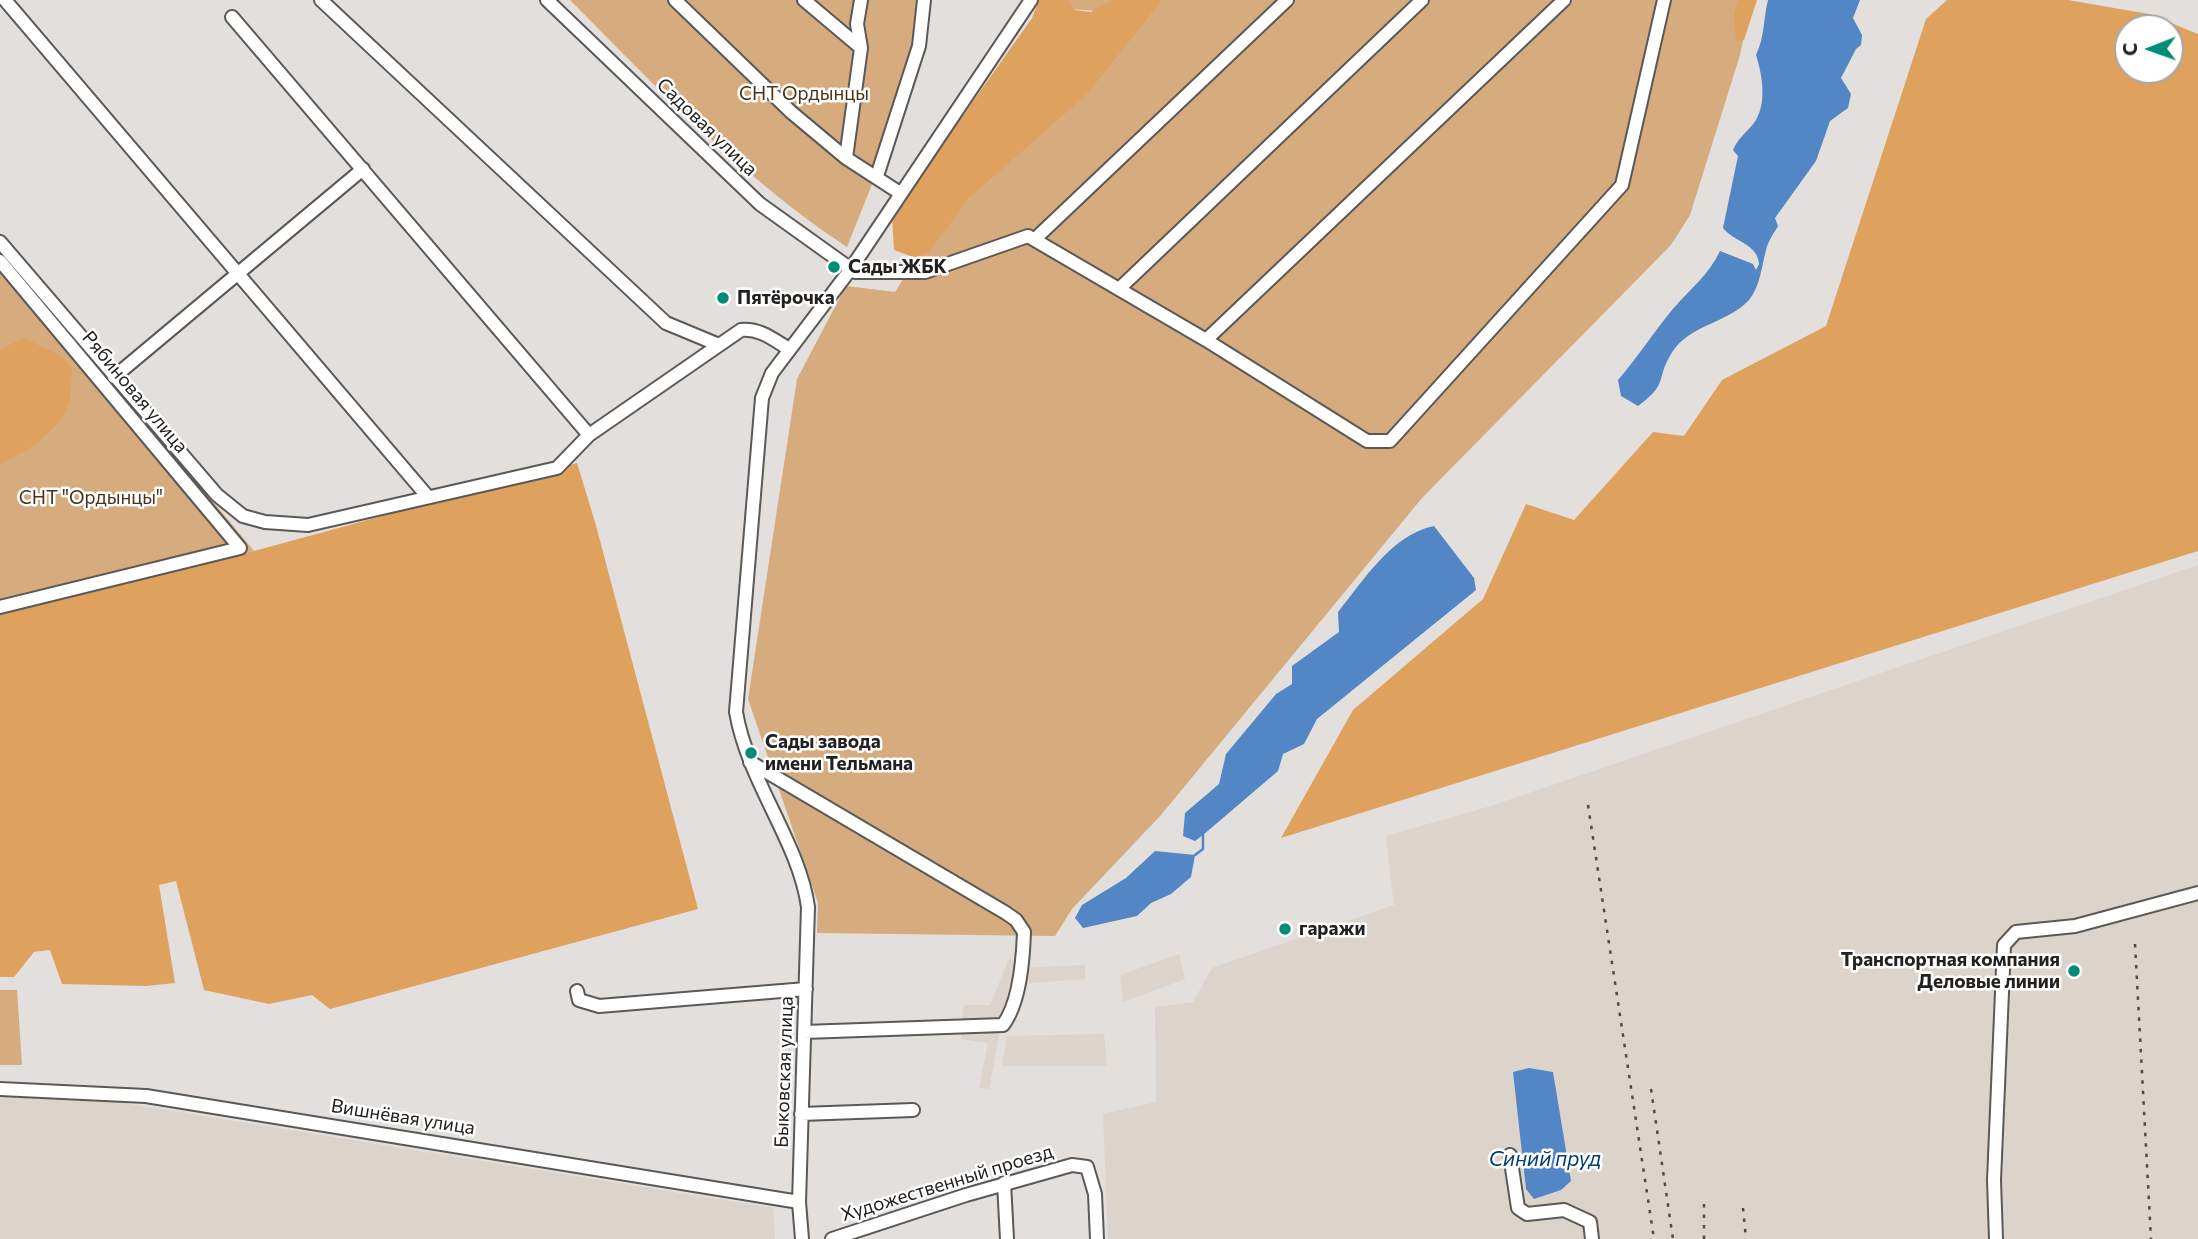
<!DOCTYPE html>
<meta charset="utf-8">
<style>
body{margin:0}
#map{position:relative;width:2198px;height:1239px;overflow:hidden;background:#e2dfdc;font-family:Commissioner,sans-serif}
canvas{display:block}
.north{position:absolute;left:2114px;top:14px;width:70px;height:70px;box-sizing:border-box;background:#fff;border:2px solid #a7a6a6;border-radius:50%;rotate:269deg;font-size:19px;font-weight:700;line-height:28px;text-align:center;color:#222120}
.north::after{content:'';display:block;margin:auto;width:24px;height:32px;background:#008d75;clip-path:polygon(50% 0,100% 100%,50% 72%,0 100%)}
</style>
<div id="map">
<canvas width="2198" height="1239"></canvas>
<div class="north">С</div>
</div>
<script>
const context = document.querySelector('canvas').getContext('2d');
context.lineJoin = 'round';
function paint(path, color) { context.fillStyle = color; context.fill(path, 'evenodd'); }
function stroke(path, color, width, dash) { context.strokeStyle = color; context.lineWidth = width; context.lineCap = dash ? 'butt' : 'round'; context.setLineDash(dash || []); context.stroke(path); }
function label(font, color, halo, rows, align = 'center') {
  context.font = font + ' Commissioner,sans-serif'; context.lineWidth = 5; context.setLineDash([]); context.textBaseline = 'middle'; context.strokeStyle = halo; context.fillStyle = color; for (const [text, x, y, turn = 0] of rows) {
    context.save(); context.translate(x, y); context.rotate((+turn || 0) * Math.PI / 180); context.textAlign = isNaN(turn) ? turn : align; if (halo) context.strokeText(text, 0, 0); context.fillText(text, 0, 0); context.restore();
  }
}
const built = new Path2D(`
 M2198,565V1239H1108L1103,1114L1156,1102L1155,1007L1193,1002L1212,968L1394,905L1386,836L1491,806Z
 M1179,954L1185,979L1123,1002L1120,975Z
 M1009,959L1017,961L1001,1015L993,1020H962L964,1005H990Z
 M1085,965V979L1019,984L1023,968Z
 M963,1028L1000,1031L989,1089L979,1088L988,1043L961,1039Z
 M1104,1034L1107,1066H1002L1007,1036Z
 M0,1093L92,1098L773,1208L775,1239H0Z`);
const green = new Path2D(`
 M570,0H922C913,87 879,167 847,247C744,179 656,87 570,0Z
 M1061,0H1751L1740,55L1690,215L1671,245L1422,498L1161,815L1072,909L1055,936L817,933L818,903L748,699L797,379L846,286L895,292L916,258L969,198L1108,12L1061,8Z
 M0,246L254,551L0,614Z
 M0,990H17L22,1065H0Z`);
const forest = new Path2D(`
 M1039,0H1068L1075,10L1091,12L1112,0H1162L1087,94L969,198L929,252L916,258L894,250L892,216L1032,18Z
 M1738,0H1757L1744,40L1736,41L1734,16Z
 M1947,0H2068L2149,14L2198,34V551L1281,838L1353,710L1483,599L1526,504L1574,520L1653,432L1684,436L1722,380L1826,326L1926,19ZM2128,28H2170V70H2128Z
 M23,338L62,356L72,369C71,380 72,392 69,402C59,433 26,451 0,465V350Z
 M577,463L595,522L698,909L330,1009L312,995L269,1004L204,990L176,881L159,885L175,983L146,986L62,984L50,950L34,952L14,977H0V614L254,551Z`);
const water = new Path2D(`
 M1768,0H1860L1853,18L1862,35L1861,45L1856,49L1841,78L1851,94L1848,108L1830,121L1816,161L1775,218L1778,226C1774,233 1768,241 1766,250C1762,265 1760,287 1749,300C1727,324 1689,324 1671,354C1655,381 1669,383 1638,406L1621,396L1618,380C1638,357 1653,333 1672,310C1689,290 1709,275 1720,251L1753,264L1756,270L1759,264C1758,244 1734,242 1723,228L1738,156L1733,150C1738,137 1749,131 1756,120C1767,101 1762,74 1756,55C1765,36 1763,20 1768,0Z
 M1434,526L1474,578L1476,590L1317,719L1304,744L1283,754L1278,771L1203,835L1195,841L1183,836L1185,813L1219,784L1226,754L1276,694L1292,684V666L1339,632L1338,612C1364,580 1391,535 1434,526Z
 M1155,851L1195,855L1191,877L1171,894L1151,903L1137,916L1083,928L1075,918L1082,905L1126,878Z
 M1529,1068L1553,1072L1571,1181L1561,1190L1534,1199L1526,1189L1513,1072Z`);
const stream = new Path2D(`
 M1195,855L1203,849V835`);
const minor = new Path2D(`
 M5,0L428,497
 M321,0L666,323L719,345
 M547,0L760,204L855,272H925L1028,236L1206,340L1367,441H1390L1622,185L1664,0
 M675,0L791,112L846,158
 M804,0L861,48
 M861,0L857,24L861,48L846,158L900,193
 M232,17L589,435
 M877,176L919,46L924,0
 M1035,239L1287,0
 M0,242L217,495L243,516L265,522L308,525L557,468L589,435L741,330C760,328 774,340 789,349
 M0,261L240,548L0,607
 M1120,288L1422,0
 M1206,340L1564,0
 M114,377L363,169
 M750,762L1006,913L1016,920L1024,932C1023,960 1020,1002 1003,1025L804,1032
 M577,991L579,1000L599,1006L806,989
 M0,1089L146,1096L799,1202
 M801,1114L913,1110
 M1510,1155L1518,1208L1527,1214L1564,1210L1590,1222L1592,1239
 M1004,1183L1007,1239
 M802,1239L799,1202L808,907C799,842 748,782 736,712L762,398L772,373L850,270L1031,0
 M832,1239L966,1195L1072,1165L1087,1167L1095,1194L1097,1239
 M1996,1239L1994,1180L2004,945L2016,932L2075,926L2198,893`);
const rail = new Path2D(`
 M1588,805L1654,1239
 M2135,944L2151,1239
 M1651,1089L1673,1239
 M1743,1208L1746,1239
 M1704,1239V1200`);
const markers = [
 [834,267,7,"#008d75"],
 [723,298,7,"#008d75"],
 [751,753,7,"#008d75"],
 [1285,929,7,"#008d75"],
 [2074,971,7,"#008d75"]
];
const parkNames = [
 ["СНТ Ордынцы",804,94],
 ["СНТ \"Ордынцы\"",91,498]
];
const streetNames = [
 ["Садовая улица",707,127,44],
 ["Рябиновая улица",135,392,50],
 ["Быковская улица",784,1072,-88],
 ["Вишнёвая улица",403,1117,9],
 ["Художественный проезд",947,1183,-17]
];
const poiNames = [
 ["Сады ЖБК",848,267],
 ["Пятёрочка",737,298],
 ["Сады завода",765,742],
 ["имени Тельмана",765,764],
 ["гаражи",1299,929],
 ["Транспортная компания",2060,960,"right"],
 ["Деловые линии",2060,982,"right"]
];
const waterNames = [
 ["Синий пруд",1545,1159]
];
paint(built, '#dcd3cb');
paint(green, '#d6ab7e');
paint(forest, '#dfa15e');
paint(water, '#5286c5');
stroke(stream, '#5286c5', 2.5);
stroke(minor, '#5b5956', 16);
stroke(minor, '#fff', 12);
stroke(rail, '#4c4b49', 2.5, [3.5, 7]);
for (const [x, y, r, color] of markers) { const dot = new Path2D(); dot.arc(x, y, r, 0, 2 * Math.PI); context.fillStyle = color; context.fill(dot); stroke(dot, '#fff', 2.5); }
label('19px', '#4b3215', '#fff', parkNames);
label('19px', '#222120', '#fff', streetNames);
label('bold 19px', '#222120', '#fff', poiNames, 'left');
label('italic 21px', '#023d77', '#fff', waterNames);
</script>
